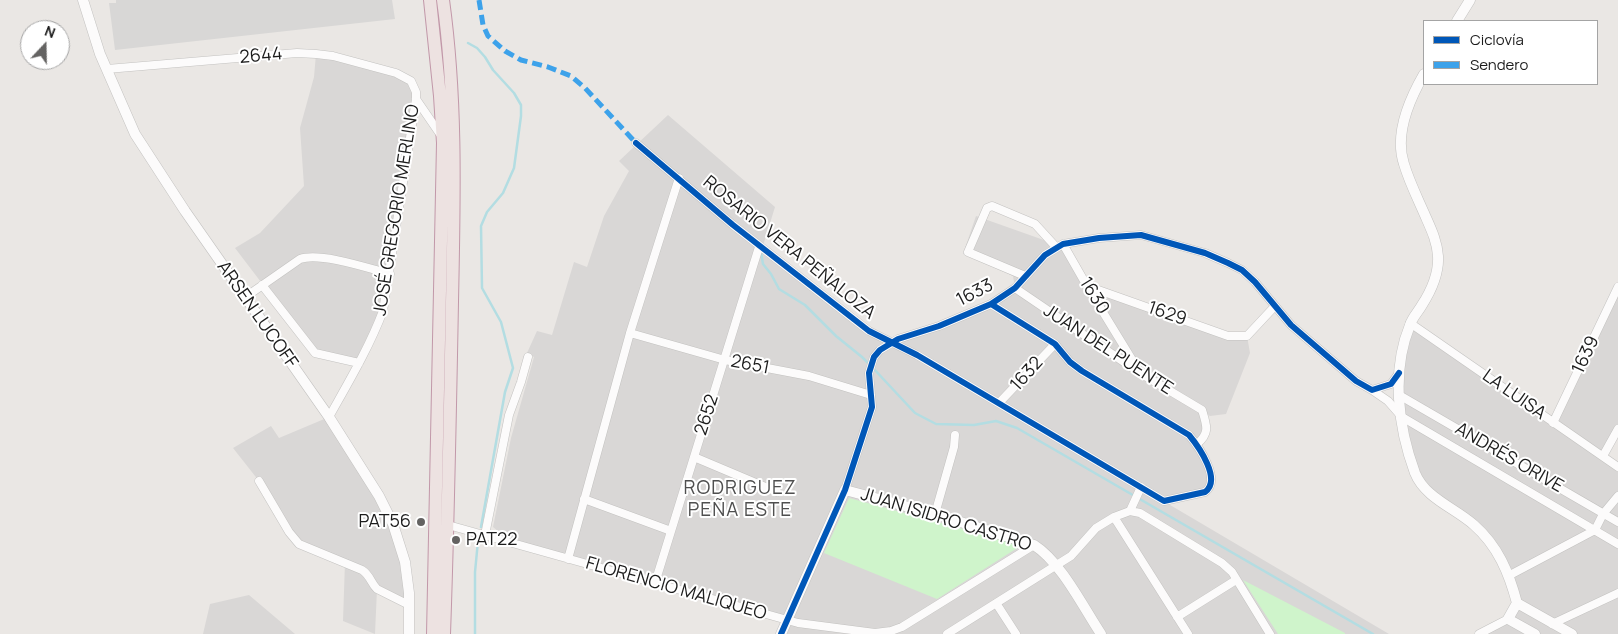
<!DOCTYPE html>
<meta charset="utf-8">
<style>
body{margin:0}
#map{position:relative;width:1618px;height:634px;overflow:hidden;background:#eae7e4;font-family:Manrope,sans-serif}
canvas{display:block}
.legend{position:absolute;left:1423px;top:20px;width:175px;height:65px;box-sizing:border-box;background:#fff;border:1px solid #a4a4a4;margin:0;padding:6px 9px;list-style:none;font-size:15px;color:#1c1c1c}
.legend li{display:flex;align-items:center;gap:10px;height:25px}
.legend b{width:25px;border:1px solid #a4a4a4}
.north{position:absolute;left:20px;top:20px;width:50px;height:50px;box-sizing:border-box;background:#fff;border:1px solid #a4a4a4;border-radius:50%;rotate:21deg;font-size:14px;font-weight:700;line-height:20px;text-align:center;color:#1c1c1c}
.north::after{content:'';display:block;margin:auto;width:18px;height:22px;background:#646362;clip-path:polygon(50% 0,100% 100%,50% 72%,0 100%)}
</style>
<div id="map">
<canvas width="1618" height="634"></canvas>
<ul class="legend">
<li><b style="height:6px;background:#0057b8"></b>Ciclovía</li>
<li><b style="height:6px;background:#3da2ea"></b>Sendero</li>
</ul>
<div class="north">N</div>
</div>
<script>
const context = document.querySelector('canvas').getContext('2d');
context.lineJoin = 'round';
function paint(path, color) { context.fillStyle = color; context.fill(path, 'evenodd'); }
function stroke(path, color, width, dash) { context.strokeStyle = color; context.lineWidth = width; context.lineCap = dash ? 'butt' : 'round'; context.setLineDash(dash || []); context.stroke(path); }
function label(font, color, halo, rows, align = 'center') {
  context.font = font + ' Manrope,sans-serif'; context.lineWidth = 4; context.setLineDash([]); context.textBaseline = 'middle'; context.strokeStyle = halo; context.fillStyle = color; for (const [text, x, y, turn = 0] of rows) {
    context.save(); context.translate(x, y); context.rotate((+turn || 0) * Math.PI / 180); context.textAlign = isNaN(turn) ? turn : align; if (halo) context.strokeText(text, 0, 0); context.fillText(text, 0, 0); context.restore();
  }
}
const residential = new Path2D(`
 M316,54L411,81L416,92L383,311L359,363L315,353L235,248L260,233L304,186L300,128L314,77Z
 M668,115L775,207L762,249L891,343L939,326L1015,288L1013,276L963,254L976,216L1055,244H1063L1087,286L1228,336H1247L1250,353L1226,414L1210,416L1203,411L1206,431L1197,444L1203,458L1210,489L1165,502L1389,634H781L787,620L511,542L493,527L511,438L534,357L527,353L537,331L552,335L574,262L587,267L604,216L629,171L619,161Z
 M1618,288V429L1603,456L1618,467V634H1479L1504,620L1517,603L1492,545L1431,494L1416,474L1399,395L1410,323L1553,422Z
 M329,417L393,524L409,605L377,589L375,634L343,621L345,562L299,544L259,481L233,448L271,426L279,438Z
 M249,595L295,634H203L210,604Z`);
const religious = new Path2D(`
 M116,0H392L395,19L115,50L109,3H116Z`);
const park = new Path2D(`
 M849,498L1022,545L937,599L824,553Z
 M1243,580L1345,633V634H1278Z`);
const stream = new Path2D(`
 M468,43L477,48L485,57L493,70L514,93L521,105V116L514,168L503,193L487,212L481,226L482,288L501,322L513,368L505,392L481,527
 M761,252L763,264L771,274L779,289L805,305L836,336L862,357L869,364
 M873,368L915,413L936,424L974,425L996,421L1017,428L1373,634
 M475,634V572L478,541`);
const minor = new Path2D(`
 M107,69L297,53L316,54L333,56L396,73L411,81L416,92V99L383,311C369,348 348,383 329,417
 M416,99L440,134
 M636,143L733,225L869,331L917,355L1164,501L1205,492C1222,480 1199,447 1189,435L1082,371L1070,362L1055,344L991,304
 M1063,244L1087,286L1139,371
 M1025,276L968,252L987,208L992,206L1035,224L1056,247
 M262,285L315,353L359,363
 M1087,286L1228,336H1247L1275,306
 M1015,288L1140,373L1202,410C1207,426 1210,433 1197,444
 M244,298L300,259C320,252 368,268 390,274
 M1410,323L1618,467
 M630,333L725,360L809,376L871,395
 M1372,390L1388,401L1402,417L1618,544
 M1399,395L1618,522
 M999,403L1055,344
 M1553,423L1618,287
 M1603,456L1618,429
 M694,457L777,492
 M259,481L289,532L299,544L362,570C370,575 371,583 377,589L409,605
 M845,490L872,407L869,373L874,357L880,350L898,339L939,326L991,304L1015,288L1045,255L1063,244L1099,238L1141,235L1205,253L1228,263L1242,270L1255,282L1291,325L1356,381L1372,390L1391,384L1399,373
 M584,499L671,531
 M1130,511L1140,513L1222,563L1232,572L1270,634
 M935,514L954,447L955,435
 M1114,517L1188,634
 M448,525L798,623L875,633L891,631L902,627L1034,545
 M485,535L509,415L521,382L528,357
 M568,559L630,333L679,178
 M1510,575L1595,530L1603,514L1618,496
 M655,583L759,247
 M996,603L1016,634
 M1177,617L1236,580
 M1552,624L1618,593
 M947,634L1071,556L1096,528L1114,517L1130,511L1141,487
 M1479,634L1508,619`);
const tertiary = new Path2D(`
 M83,0L100,54L135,134L185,211L329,417L379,496L393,524L405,562L409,593V634
 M1457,21L1470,0
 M1424,74C1409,100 1394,134 1404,164C1409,181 1417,197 1424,213C1430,227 1437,240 1438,256C1439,273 1431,291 1422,305C1418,312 1412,318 1410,325C1391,371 1398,427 1415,473C1425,498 1455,508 1474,525C1498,546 1509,573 1517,603
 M1517,603L1572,634
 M1517,603L1508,619L1535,634
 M781,634L845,490L935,514L1034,545C1061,562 1083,607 1101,634`);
const trunk = new Path2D(`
 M430,0L440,96L443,143L433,634
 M443,0C457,101 454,200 452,302C450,412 448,523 444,634`);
const quiet = new Path2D(`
 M479,0L483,25L488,36L505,51L521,60L548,67L571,76L585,88L636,143`);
const cycleway = new Path2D(`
 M636,143L733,225L869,331L917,355L1164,501L1205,492C1222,480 1199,447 1189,435L1082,371L1070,362L1055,344L991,304
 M781,634L845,490L872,407L869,373L874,357L880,350L898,339L939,326L991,304L1015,288L1045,255L1063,244L1099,238L1141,235L1205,253L1228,263L1242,270L1255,282L1291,325L1356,381L1372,390L1391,384L1399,373`);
const markers = [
 [421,522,5,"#646362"],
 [456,540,5,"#646362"]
];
const streetNames = [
 ["2644",261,56,-5],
 ["JOSÉ GREGORIO MERLINO",397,210,-81],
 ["ROSARIO VERA PEÑALOZA",789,248,39],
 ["1633",975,293,-27],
 ["1630",1094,296,58],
 ["1629",1167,314,19],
 ["ARSEN LUCOFF",257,315,55],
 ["JUAN DEL PUENTE",1108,350,33],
 ["1639",1586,355,-65],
 ["2651",750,365,11],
 ["1632",1027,374,-48],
 ["LA LUISA",1514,395,35],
 ["2652",707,415,-72],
 ["ANDRÉS ORIVE",1509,458,30],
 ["JUAN ISIDRO CASTRO",946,520,17],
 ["FLORENCIO MALIQUEO",676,589,16]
];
const poiNames = [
 ["PAT56",411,522],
 ["PAT22",466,540,"left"]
];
const neighbourhoodNames = [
 ["RODRIGUEZ",740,489],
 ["PEÑA ESTE",740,511]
];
paint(residential, '#d9d7d6');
paint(religious, '#d8d7d6');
paint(park, '#cff4cb');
stroke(stream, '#b3dde2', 2.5);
stroke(minor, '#c3c2c0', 9);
stroke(tertiary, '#c3c2c0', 11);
stroke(trunk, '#c298a9', 14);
stroke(minor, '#fcfbfb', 8);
stroke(tertiary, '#fcfbfb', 10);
stroke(trunk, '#ede2e1', 12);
stroke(quiet, '#3da2ea', 5, [10, 5]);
stroke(cycleway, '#0057b8', 6);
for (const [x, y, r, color] of markers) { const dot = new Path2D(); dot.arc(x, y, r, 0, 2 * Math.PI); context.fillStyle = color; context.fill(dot); stroke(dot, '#fff', 2); }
label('18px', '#1c1c1c', '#fff', streetNames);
label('18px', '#1c1c1c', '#fff', poiNames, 'right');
context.letterSpacing = '1px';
label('19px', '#4f4f4f', '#fff', neighbourhoodNames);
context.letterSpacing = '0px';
</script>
